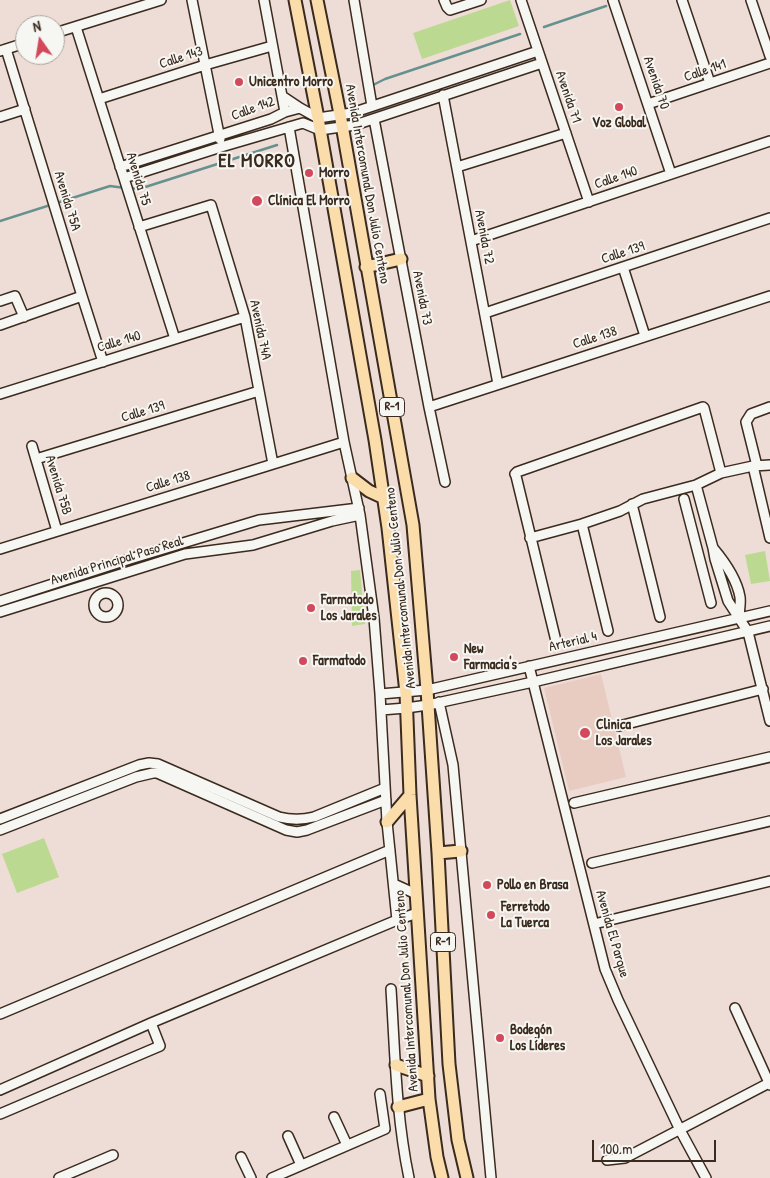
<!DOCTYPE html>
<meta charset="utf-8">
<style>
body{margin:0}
#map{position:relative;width:770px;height:1178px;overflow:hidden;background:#eeddd6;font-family:"Patrick Hand",sans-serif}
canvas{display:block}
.north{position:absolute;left:15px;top:15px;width:50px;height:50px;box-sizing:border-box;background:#f6f6f2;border:1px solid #aba49d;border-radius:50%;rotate:347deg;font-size:14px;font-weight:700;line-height:20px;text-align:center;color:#3b2a1e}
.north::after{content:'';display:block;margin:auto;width:18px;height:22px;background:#d1495b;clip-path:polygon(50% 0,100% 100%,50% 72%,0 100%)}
.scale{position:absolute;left:592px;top:1140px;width:124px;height:22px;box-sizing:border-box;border:2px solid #3b2a1e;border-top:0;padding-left:6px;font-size:15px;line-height:18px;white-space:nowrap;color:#3b2a1e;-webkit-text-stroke:4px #f6f6f2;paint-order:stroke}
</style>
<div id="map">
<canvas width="770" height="1178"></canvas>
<div class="north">N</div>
<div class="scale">100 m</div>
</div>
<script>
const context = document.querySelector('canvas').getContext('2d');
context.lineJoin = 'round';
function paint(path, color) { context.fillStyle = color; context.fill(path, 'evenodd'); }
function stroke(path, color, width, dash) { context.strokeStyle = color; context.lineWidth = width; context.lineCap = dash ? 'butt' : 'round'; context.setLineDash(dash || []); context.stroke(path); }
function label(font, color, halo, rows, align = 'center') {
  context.font = font + ' "Patrick Hand",sans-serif'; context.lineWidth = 4; context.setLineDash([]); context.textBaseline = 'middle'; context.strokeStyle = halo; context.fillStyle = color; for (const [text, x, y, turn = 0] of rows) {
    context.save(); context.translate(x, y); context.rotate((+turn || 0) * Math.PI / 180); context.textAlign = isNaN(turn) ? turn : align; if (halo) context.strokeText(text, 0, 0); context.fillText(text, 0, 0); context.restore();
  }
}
const built = new Path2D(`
 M601,674L626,777L569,791L544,688Z`);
const green = new Path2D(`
 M510,0L519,26L422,59L413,33Z
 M765,551L770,581L751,584L745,555Z
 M360,570L365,624L352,626L351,571Z
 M44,838L59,877L17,893L2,854Z`);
const stream = new Path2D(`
 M544,27L606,6
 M373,85L385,79L520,34
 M130,188L139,189L277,145
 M0,221L110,186L125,188`);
const minor = new Path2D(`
 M192,0L220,139
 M264,0L285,112
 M354,0L372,106
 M444,0L447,7L450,10L481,0
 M521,0L589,202
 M613,0L671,174
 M682,0L710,83
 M751,0L770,56
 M76,27L175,339
 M55,33L161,0
 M6,49L82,296L103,362
 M0,51L25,43
 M443,95L498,384
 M282,96L300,108L318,118L352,113L538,51
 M99,99L205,65L272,46
 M648,104L770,63
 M0,117L25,109
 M374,119L429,407L445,482
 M289,127L344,442L360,515L374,618L380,694L387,822L397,920
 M120,167L271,119L285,112L300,108
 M457,167L566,133
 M124,178L221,147L303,123L320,130L355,125L542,63
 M139,227L211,205L245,317L273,464
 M471,241L770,141
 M623,267L645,336
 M0,301L15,296L24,317
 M485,313L770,218
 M0,325L82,296
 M0,394L245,317
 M429,407L770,296
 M32,446L57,531
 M36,459L259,391
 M753,466L770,538
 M757,466L746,422L751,414L770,407
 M696,485L713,548L715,559L728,601L748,632L770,721
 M684,499L711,603
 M632,504L660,617
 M582,524L608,631
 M530,538L582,524L620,511L643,499L696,485L721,473L753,466L770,465
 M713,548C724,561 737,580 740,597C741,604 739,611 739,618
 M0,549L344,442
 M94 605a12 12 0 1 1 24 0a12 12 0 1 1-24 0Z
 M0,601L130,559L259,520L359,508
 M0,612L185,554L253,545L332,521L360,515
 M556,641L516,476L515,474L517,472L703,407L704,408L721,473
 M529,666L605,969L618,1000L680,1130L706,1178
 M380,694L427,690L770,611
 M439,702L453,765L491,1178
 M381,710L406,708L428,705L533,682L770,626
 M619,726L763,689
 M574,803L770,757
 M0,819L139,765L149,763L158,764L279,817C291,820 302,820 314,817L385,788
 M0,830L136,777L153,773H157L286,830L297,832L307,830L386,800
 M592,863L770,821
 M394,884L416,894
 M594,924L770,881
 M391,989C395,1052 396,1116 409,1178
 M735,1008L770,1085
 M0,1014L390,850
 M0,1090L151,1023L397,920L417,913
 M0,1114L160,1046L151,1023
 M334,1117L347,1145
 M288,1136L301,1165
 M241,1157L251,1178
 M607,1160L625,1158L769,1083
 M59,1178L113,1155
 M272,1178L385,1129L380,1094`);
const major = new Path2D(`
 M295,0L318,118L375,440L388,528L406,693L410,795L429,1099L437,1157L442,1178
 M317,0L340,114L413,525L427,690L438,853L449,1064L458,1140L467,1178
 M366,267L401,259
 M352,478L369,491L384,498
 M387,822L410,795
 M438,853L461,851
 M396,1065L428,1076
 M398,1107L429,1099`);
const markers = [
 [239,82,5,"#d1495b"],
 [619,107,5,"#d1495b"],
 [309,173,5,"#d1495b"],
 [257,201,6,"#d1495b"],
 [311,608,5,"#d1495b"],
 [454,657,5,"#d1495b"],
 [303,661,5,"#d1495b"],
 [585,733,6,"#d1495b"],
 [487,885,5,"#d1495b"],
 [491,915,5,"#d1495b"],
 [500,1038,5,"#d1495b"]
];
const shields = [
 [392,407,25],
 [443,942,25]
];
const shieldNames = [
 ["R-1",392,407],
 ["R-1",443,942]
];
const streetNames = [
 ["Calle 143",181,58,-18],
 ["Calle 141",705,71,-19],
 ["Avenida 70",656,83,71],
 ["Avenida 71",568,97,71],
 ["Calle 142",253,109,-20],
 ["Calle 140",616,178,-19],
 ["Avenida 75",138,179,73],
 ["Avenida Intercomunal Don Julio Centeno",367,184,80],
 ["Avenida 75A",67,201,73],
 ["Avenida 72",484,237,79],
 ["Calle 139",623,253,-18],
 ["Avenida 73",422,298,79],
 ["Avenida 74A",260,330,78],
 ["Calle 138",595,338,-18],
 ["Calle 140",119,342,-17],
 ["Calle 139",143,412,-17],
 ["Calle 138",168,482,-17],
 ["Avenida 75B",58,485,73],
 ["Avenida Principal Paso Real",117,561,-17],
 ["Avenida Intercomunal Don Julio Centeno",401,588,-96],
 ["Arterial 4",573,642,-13],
 ["Avenida El Parque",612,934,74],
 ["Avenida Intercomunal Don Julio Centeno",407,991,-94]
];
const poiNames = [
 ["Unicentro Morro",249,82],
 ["Voz Global",619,123,"center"],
 ["Morro",319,173],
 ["Clínica El Morro",268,201],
 ["Farmatodo",321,600],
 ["Los Jarales",321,616],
 ["New",464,649],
 ["Farmacia's",464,665],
 ["Farmatodo",313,661],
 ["Clinica",596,725],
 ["Los Jarales",596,741],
 ["Pollo en Brasa",497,885],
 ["Ferretodo",501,907],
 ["La Tuerca",501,923],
 ["Bodegón",510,1030],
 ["Los Líderes",510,1046]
];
const districtNames = [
 ["EL MORRO",257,162]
];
paint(built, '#e8ccc2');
paint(green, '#bcd991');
stroke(stream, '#66918f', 2.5);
stroke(minor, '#3b2a1e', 12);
stroke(major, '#3b2a1e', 15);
stroke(minor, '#f6f6f2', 9);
stroke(major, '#faddab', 11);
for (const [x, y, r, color] of markers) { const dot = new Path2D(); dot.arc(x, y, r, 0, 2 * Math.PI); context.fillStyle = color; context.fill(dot); stroke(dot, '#f6f6f2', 2); }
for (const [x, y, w] of shields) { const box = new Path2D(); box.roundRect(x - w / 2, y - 9.5, w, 19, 4); context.fillStyle = '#f6f6f2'; context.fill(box); stroke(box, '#3b2a1e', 1); }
label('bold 12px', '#3b2a1e', null, shieldNames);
label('14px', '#3b2a1e', '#f6f6f2', streetNames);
label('bold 14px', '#3b2a1e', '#f6f6f2', poiNames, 'left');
context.letterSpacing = '1px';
label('bold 19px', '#3b2a1e', '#f6f6f2', districtNames);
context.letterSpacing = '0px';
</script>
